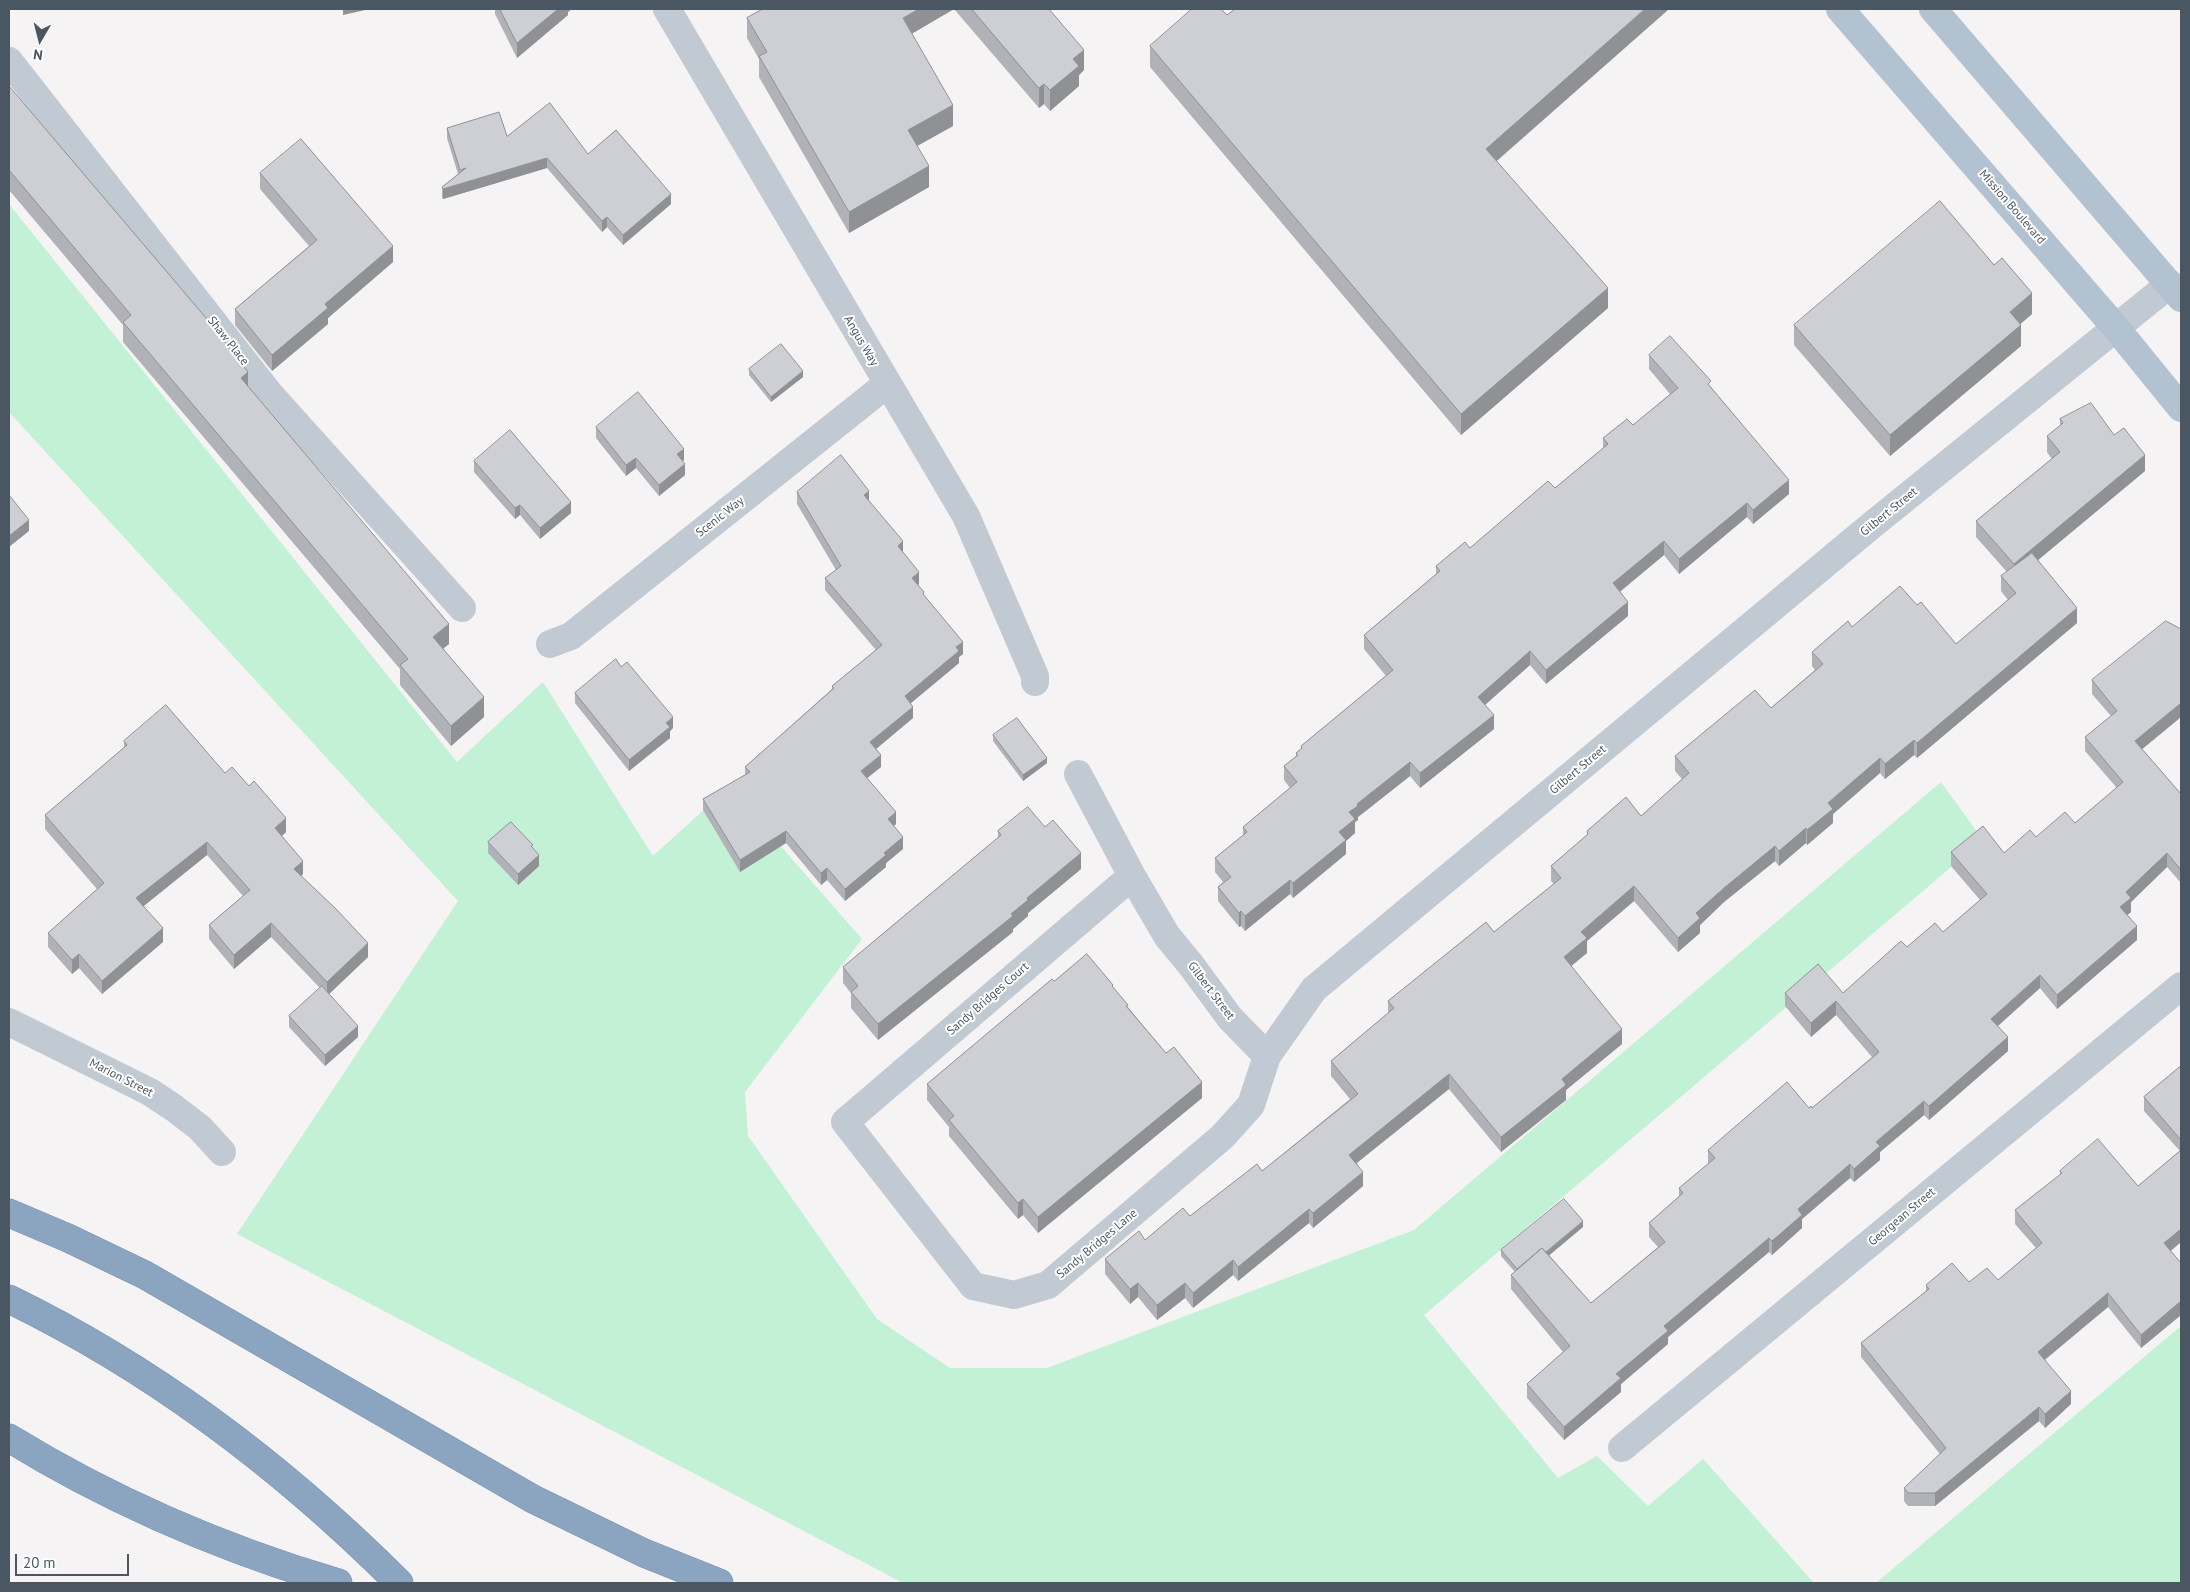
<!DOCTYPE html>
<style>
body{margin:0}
#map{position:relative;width:2190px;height:1592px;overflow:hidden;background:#f5f3f3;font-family:"PT Sans",sans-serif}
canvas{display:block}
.frame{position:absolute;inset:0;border:10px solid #4a5661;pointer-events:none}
.north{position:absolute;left:15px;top:15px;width:50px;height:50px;-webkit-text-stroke:4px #fff;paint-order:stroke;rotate:188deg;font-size:14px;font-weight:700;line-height:20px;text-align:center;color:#4a5661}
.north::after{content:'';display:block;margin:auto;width:18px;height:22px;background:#4a5661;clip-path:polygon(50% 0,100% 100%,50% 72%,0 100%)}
.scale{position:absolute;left:15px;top:1554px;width:114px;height:22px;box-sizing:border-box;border:2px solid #4a5661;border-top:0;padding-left:6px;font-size:15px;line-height:18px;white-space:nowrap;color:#4a5661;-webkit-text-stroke:4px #fff;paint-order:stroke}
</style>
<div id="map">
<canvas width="2190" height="1592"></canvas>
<div class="frame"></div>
<div class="north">N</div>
<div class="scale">20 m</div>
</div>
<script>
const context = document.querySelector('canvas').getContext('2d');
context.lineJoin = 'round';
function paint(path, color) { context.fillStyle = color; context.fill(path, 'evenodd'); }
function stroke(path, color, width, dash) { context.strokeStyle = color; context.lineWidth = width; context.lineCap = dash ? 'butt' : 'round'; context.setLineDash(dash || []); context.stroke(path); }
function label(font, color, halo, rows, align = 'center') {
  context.font = font + ' "PT Sans",sans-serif'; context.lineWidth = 4; context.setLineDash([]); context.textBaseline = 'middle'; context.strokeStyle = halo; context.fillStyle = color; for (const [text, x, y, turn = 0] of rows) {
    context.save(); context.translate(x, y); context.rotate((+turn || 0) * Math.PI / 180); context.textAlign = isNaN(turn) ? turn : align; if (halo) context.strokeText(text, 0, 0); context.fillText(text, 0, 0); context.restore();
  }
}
const green = new Path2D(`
 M9,204L457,762L543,682L653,856L729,787L862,939L745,1092L748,1136L877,1319L950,1368H1047L1414,1230L1941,782L1983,840L1424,1315L1558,1478L1597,1456L1648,1506L1703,1459L1814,1583H903L237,1234L458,901L9,412Z
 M2181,1326V1583H1876Z`);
const street = new Path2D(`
 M667,9L966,516L1035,676V682
 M9,61L268,392L462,608
 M550,644L571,636L887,384
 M1078,774L1132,876L1167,936L1191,965L1230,1018L1267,1056
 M1132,876L845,1122L973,1286L1014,1295L1048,1285L1222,1137L1251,1105L1267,1056L1314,989L1872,525L2170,284
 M9,1022L150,1092L174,1108L200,1128L222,1152
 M1622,1448L2181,986`);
const primary = new Path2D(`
 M1840,9L2116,328L2181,408
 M1933,9L2181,298`);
const highway = new Path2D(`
 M9,1213L68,1238L145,1275L533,1499L644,1553L719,1583
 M9,1299C155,1370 284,1468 399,1583
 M9,1438C110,1500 224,1549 338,1583`);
const wall = new Path2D(`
 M495,9H572L568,12V15L517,58L495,14Z
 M763,9H1049L1084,70L1079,75V86L1050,111L1044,104L1039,108L954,9L912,33L953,126L917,146L929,187L849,233L759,77V59L747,38V18Z
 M1235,9H1669L1497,161L1608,308L1461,435L1150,67V46L1227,15Z
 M9,86L248,386L449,644L443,648L484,717L451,746L400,685V669L123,342V325L9,190Z
 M447,128L507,136L588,154L671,204L623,245L607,227L602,232L547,168L443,199L442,197V187L458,174L447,138Z
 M260,173L393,262L328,318V324L272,371L235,325V309L309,246L260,189Z
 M2032,314L2020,324L2021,346L1890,456L1794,345V325Z
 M1649,355L1711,387L1789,494L1753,524L1747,517L1679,574L1664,555L1620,592L1628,616L1546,684L1530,665L1485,705L1494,729L1420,788L1410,776L1358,817V820L1355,822V833L1346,841V854L1293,898L1290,894L1245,931L1241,926L1239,927L1218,901V887L1223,882L1215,872V858L1243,835V827L1290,788L1284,780V766L1296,756V753L1301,749V746L1386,676L1364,649V635L1436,574V566L1470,548L1555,488L1603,449V438L1633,425L1670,394L1649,369Z
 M749,369L803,377L771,402L749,375Z
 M2060,419L2114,435L2145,471L2038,560L2077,623L1917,758L1914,755L1885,779L1880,773L1833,814V823L1807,845L1806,843L1779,866L1775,861L1724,902L1700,925V933L1678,952L1634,901L1587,941V953L1571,966L1622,1044L1566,1090V1100L1501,1152L1449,1089L1357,1163L1363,1186L1313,1228L1309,1223L1238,1281L1233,1275L1193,1308L1185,1298L1157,1320L1138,1297L1130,1304L1105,1274V1259L1145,1240L1190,1216L1262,1171L1350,1099L1331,1076V1061L1388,1013V1001L1494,932L1554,884L1551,881V866L1587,835V831L1641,816L1682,779L1675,771V756L1771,708L1815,670L1812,666V652L1852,627L1917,605L1956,644L2008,600L2001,591V576L2007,572L1976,537V521L2052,459L2047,452V436L2060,426Z
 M596,427L684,460L682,461L685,475L659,496L636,468L626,476L596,438Z
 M474,461L571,513L540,539L520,515L515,519L474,472Z
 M797,492L869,501L903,553L919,584L918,585L924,596L963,654L959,657V663L911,703L913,718L876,749L881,767L867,778L896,824L894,826L903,849L886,863V867L845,901L827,880L821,885L786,843L740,872L703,810V799L745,775V767L832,689V686L876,650L825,590V578L836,570L797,504Z
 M2092,680L2181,717L2142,749L2181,794V883L2167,867L2131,902V912L2127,915L2137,940L2057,1009L2040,988L1998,1026L2008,1051L1929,1120L1924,1115L1880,1152V1160L1854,1182L1850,1178L1802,1219V1228L1772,1255L1769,1252L1668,1337V1344L1621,1384V1392L1564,1440L1527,1398V1384L1563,1352L1511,1289V1275L1515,1272L1501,1256V1250L1583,1227L1549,1255L1591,1303L1658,1247L1649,1237V1223L1679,1196V1188L1708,1164V1150L1809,1108H1812L1872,1057L1836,1015L1811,1037L1785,1006V993H1843L1907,947L1943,932L1980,900L1951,866V852L2004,853L2036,837L2075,823L2117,788L2085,751V737L2111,716L2092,694Z
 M575,693L673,728L670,731V738L629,771L575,703Z
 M993,735L1047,763L1023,781L993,741Z
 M124,741L225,773L286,832L282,836L303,874L301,876L368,957L329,994L358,1037L325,1066L289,1027V1016L320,988L271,937L234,969L209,939V925L243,896L207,855L144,906L163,942L102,994L79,968L72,974L48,947V933L97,889L45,829V815L124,748Z
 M1045,827L1081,869L1028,913V916L1013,929V932L878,1040L851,1008V993L843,983V967L998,838V831Z
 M488,842L533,848L539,866L518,885L488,853Z
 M1054,981L1113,988L1128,1007L1202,1098L1038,1233L1023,1215L1018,1219L949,1136V1127L927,1100V1084Z
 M2181,1066V1242L2171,1251L2181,1263V1315L2141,1348L2108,1307L2045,1360L2071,1404L2045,1428L2039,1421L1935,1506H1908L1904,1501V1488L1940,1454L1861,1357V1343L1926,1291V1285L1998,1280L2036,1248L2015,1224V1210L2060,1175V1171L2138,1186L2180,1151L2144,1111V1097Z`);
const shadedWall = new Path2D(`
 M343,9H370L343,15Z
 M558,9H572L568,12V15L517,58V43Z
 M919,9H954L903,39V18Z
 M1645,9H1669L1486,170V149Z
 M1084,50V70L1079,75V86L1050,111V90L1073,59Z
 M1044,84V104L1039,108V88Z
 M953,105V126L908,151V130Z
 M547,158V168L443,199V189Z
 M929,166V187L849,233V212Z
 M671,194V204L623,245V235Z
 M607,217V227L602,232V221Z
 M393,246V262L328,318V324L272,371V355L325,304Z
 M1608,288V308L1461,435V414Z
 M2032,293V314L2010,333V312Z
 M2021,325V346L1890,456V435Z
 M803,371V377L771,402V397Z
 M248,372V392L241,378Z
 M684,449V460L677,465V454Z
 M2145,455V471L2014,580V564Z
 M636,458V468L626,476V465Z
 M685,464V475L659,496V485Z
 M1789,480V494L1753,524V510Z
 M869,491V502L864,495Z
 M571,502V513L540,539V528Z
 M1747,503V517L1679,574V559Z
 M520,505V515L515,519V508Z
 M29,520V531L9,547V536Z
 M903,541V553L898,546Z
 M1664,541V555L1613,597V583Z
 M919,572V584L912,590V578Z
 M1628,602V616L1546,684V670Z
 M2077,608V623L1917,758V743Z
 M449,624V644L433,657V637Z
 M963,642V654L959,657V663L905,708V696L956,647Z
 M1530,651V665L1478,711V697Z
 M484,697V717L451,746V726Z
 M2181,703V717L2135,755V741Z
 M913,707V718L870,754V742Z
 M1494,715V729L1420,788V773Z
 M673,717V728L670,731V738L629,771V760L666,723Z
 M1914,740V755L1885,779V764Z
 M881,755V767L861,783V771Z
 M1047,758V763L1023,781V775Z
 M1880,758V773L1833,814V823L1807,845V830L1828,803Z
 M1410,762V776L1358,817V820L1355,822V833L1346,841V854L1293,898V883L1339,832L1349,812L1357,804Z
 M896,812V824L888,831V819Z
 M286,818V832L275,842V828Z
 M1806,828V843L1779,866V851Z
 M786,831V843L740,872V860Z
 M903,837V849L886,863V867L845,901V889L884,853Z
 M207,842V855L136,912V898Z
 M1775,846V861L1724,902L1700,925V933L1678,952V938L1696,913L1724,888Z
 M1081,853V869L1028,913V916L1013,929V932L878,1040V1024L1011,914L1027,898Z
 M2167,853V867L2131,902V912L2120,921V907L2126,892Z
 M539,855V866L518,885V874Z
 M303,861V874L294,883V869Z
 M827,868V880L821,885V873Z
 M1290,880V894L1245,931V916Z
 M1634,886V901L1587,941V953L1564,972V957L1581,932Z
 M1241,911V926L1239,927V913Z
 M271,923V937L234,969V955Z
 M2137,926V940L2057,1009V995Z
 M163,928V942L102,994V981Z
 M368,943V957L327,996V982Z
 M79,954V968L72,974V960Z
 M2040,975V988L1991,1032V1019Z
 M1836,1001V1015L1811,1037V1023Z
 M358,1026V1037L325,1066V1055Z
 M1622,1029V1044L1566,1090V1100L1501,1152V1137L1562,1079Z
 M2008,1037V1051L1929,1120V1106Z
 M1449,1074V1089L1349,1169V1155Z
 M1202,1082V1098L1038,1233V1217Z
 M1924,1101V1115L1880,1152V1160L1854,1182V1169L1876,1142Z
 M1850,1164V1178L1802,1219V1228L1772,1255V1241L1798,1209Z
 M1363,1172V1186L1313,1228V1213Z
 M1023,1199V1215L1018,1219V1203Z
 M1309,1209V1223L1238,1281V1267Z
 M1583,1221V1227L1521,1279V1274Z
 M2181,1229V1242L2164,1256V1243Z
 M1769,1238V1252L1668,1337V1344L1621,1384V1392L1564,1440V1427L1664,1326Z
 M1233,1260V1275L1193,1308V1293Z
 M1138,1283V1297L1130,1304V1289Z
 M1185,1283V1298L1157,1320V1305Z
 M2108,1293V1307L2038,1365V1352Z
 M2181,1301V1315L2141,1348V1335Z
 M2071,1391V1404L2045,1428V1414Z
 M2039,1407V1421L1935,1506V1493Z`);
const building = new Path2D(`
 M500,9H558L517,43Z
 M763,9H919L903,18L953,105L908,130L929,166L849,212L759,56L767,52L747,18Z
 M972,9H1049L1084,50L1073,59L1079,66L1050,90L1044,84L1039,88Z
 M1192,9H1221L1227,15L1235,9H1645L1486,149L1608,288L1461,414L1150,46Z
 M9,86L212,325L248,372L241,378L449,624L433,637L484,697L451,726L400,665L408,659L123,322L131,315L9,170Z
 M550,103L588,154L616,130L671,194L623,235L607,217L602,221L547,158L443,189L442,187L466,168L460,170L447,128L499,112L507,136Z
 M301,139L393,246L325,304L328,308L272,355L235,309L317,240L260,173Z
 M1940,201L1994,265L2002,258L2032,293L2010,312L2021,325L1890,435L1794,325Z
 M1670,336L1711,381L1708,384L1789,480L1753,510L1747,503L1679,559L1664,541L1613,583L1628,602L1546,670L1530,651L1478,697L1494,715L1420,773L1410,762L1357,804L1358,806L1349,812L1355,819L1339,832L1346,840L1293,883L1290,880L1245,916L1241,911L1239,913L1218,887L1231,877L1215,858L1247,832L1243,827L1297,782L1284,766L1298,755L1296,753L1302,748L1301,746L1393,670L1364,635L1440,571L1436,566L1465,542L1470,548L1548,481L1555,488L1608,444L1603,438L1627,419L1633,425L1678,388L1649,355Z
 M781,344L803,371L771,397L749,369Z
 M638,392L684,449L677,454L685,464L659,485L636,458L626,465L596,427Z
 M2091,403L2114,435L2124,428L2145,455L2014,564L1976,521L2060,452L2047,436L2063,423L2060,419Z
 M510,430L571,502L540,528L520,505L515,508L474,461Z
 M841,455L869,491L864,495L903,541L898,546L919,572L912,578L924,592L923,594L963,642L956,647L959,651L905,696L913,707L870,742L881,755L861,771L896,812L888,819L903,837L884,853L886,855L845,889L827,868L821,873L786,831L740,860L703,799L750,772L745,767L834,688L832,686L882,645L825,578L841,566L797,492Z
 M9,495L29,520L9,536Z
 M2032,553L2077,608L1917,743L1914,740L1885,764L1880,758L1828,803L1833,809L1807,830L1806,828L1779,851L1775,846L1724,888L1696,913L1700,918L1678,938L1634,886L1581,932L1587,938L1564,957L1622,1029L1562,1079L1566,1085L1501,1137L1449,1074L1349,1155L1363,1172L1313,1213L1309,1209L1238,1267L1233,1260L1193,1293L1185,1283L1157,1305L1138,1283L1130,1289L1105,1259L1139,1231L1145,1240L1183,1208L1190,1216L1257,1164L1262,1171L1358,1094L1331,1061L1394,1008L1388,1001L1486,922L1494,932L1561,878L1551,866L1588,834L1587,831L1626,797L1641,816L1689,773L1675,756L1755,690L1771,708L1823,664L1812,652L1848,621L1852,627L1900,586L1917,605L1921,602L1956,644L2016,593L2001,576Z
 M2166,621L2181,629V703L2135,741L2181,794V870L2167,853L2126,892L2131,898L2120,907L2137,926L2057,995L2040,975L1991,1019L2008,1037L1929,1106L1924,1101L1876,1142L1880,1146L1854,1169L1850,1164L1798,1209L1802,1215L1772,1241L1769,1238L1664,1326L1668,1331L1616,1374L1621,1378L1564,1427L1527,1384L1570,1346L1511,1275L1542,1248L1591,1303L1665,1242L1649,1223L1683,1193L1679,1188L1715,1158L1708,1150L1787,1082L1809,1108L1811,1106L1812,1108L1879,1052L1836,1001L1811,1023L1785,993L1818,964L1843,993L1901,941L1907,947L1935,923L1943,932L1987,894L1951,852L1983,826L2004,853L2030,830L2036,837L2065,812L2075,823L2123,782L2085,737L2117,711L2092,680Z
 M616,659L621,667L627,662L673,717L666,723L670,727L629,760L575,693Z
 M166,705L225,773L232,767L249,786L254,781L286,818L275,828L303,861L294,869L336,909L368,943L327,982L271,923L234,955L209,925L250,890L207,842L136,898L163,928L102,981L79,954L72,960L48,933L104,883L45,815L127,745L124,741Z
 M1017,718L1047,758L1023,775L993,735Z
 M1028,807L1045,827L1053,820L1081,853L1027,898L1028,900L1011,914L1013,916L878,1024L851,992L858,986L843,967L1001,835L998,831Z
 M511,822L533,845L531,846L539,855L518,874L488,842Z
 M1087,954L1113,985L1112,986L1128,1005L1126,1006L1166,1053L1174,1047L1202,1082L1038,1217L1023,1199L1018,1203L949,1120L954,1116L927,1084L1052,979L1054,981Z
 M322,986L358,1026L325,1055L289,1016Z
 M2181,1066V1140L2144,1097Z
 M2098,1139L2138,1186L2181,1150V1229L2164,1243L2181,1263V1301L2141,1335L2108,1293L2038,1352L2071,1391L2045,1414L2039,1407L1935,1493H1908L1904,1488L1946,1448L1861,1343L1929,1289L1926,1285L1952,1263L1969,1282L1987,1268L1998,1280L2042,1243L2015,1210L2062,1173L2060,1171Z
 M1564,1199L1583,1221L1546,1252L1542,1248L1517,1269L1501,1250Z`);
const streetNames = [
 ["Mission Boulevard",2012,207,49],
 ["Shaw Place",228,341,52],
 ["Angus Way",861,341,60],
 ["Gilbert Street",1889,512,-39],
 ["Scenic Way",720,517,-38],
 ["Gilbert Street",1578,770,-40],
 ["Gilbert Street",1211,991,53],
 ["Sandy Bridges Court",988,999,-41],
 ["Marion Street",121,1078,27],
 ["Georgean Street",1902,1217,-40],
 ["Sandy Bridges Lane",1097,1244,-40]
];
paint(green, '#c3f1d5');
stroke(highway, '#7690ad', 29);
stroke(street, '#c1cad2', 28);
stroke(primary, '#b3c2d1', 28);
stroke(highway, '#8ba5c1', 28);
paint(wall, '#b0b2b7');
paint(shadedWall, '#909195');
paint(building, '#cdcfd5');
stroke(building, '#909195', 1);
label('12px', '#4a5661', '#fff', streetNames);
</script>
